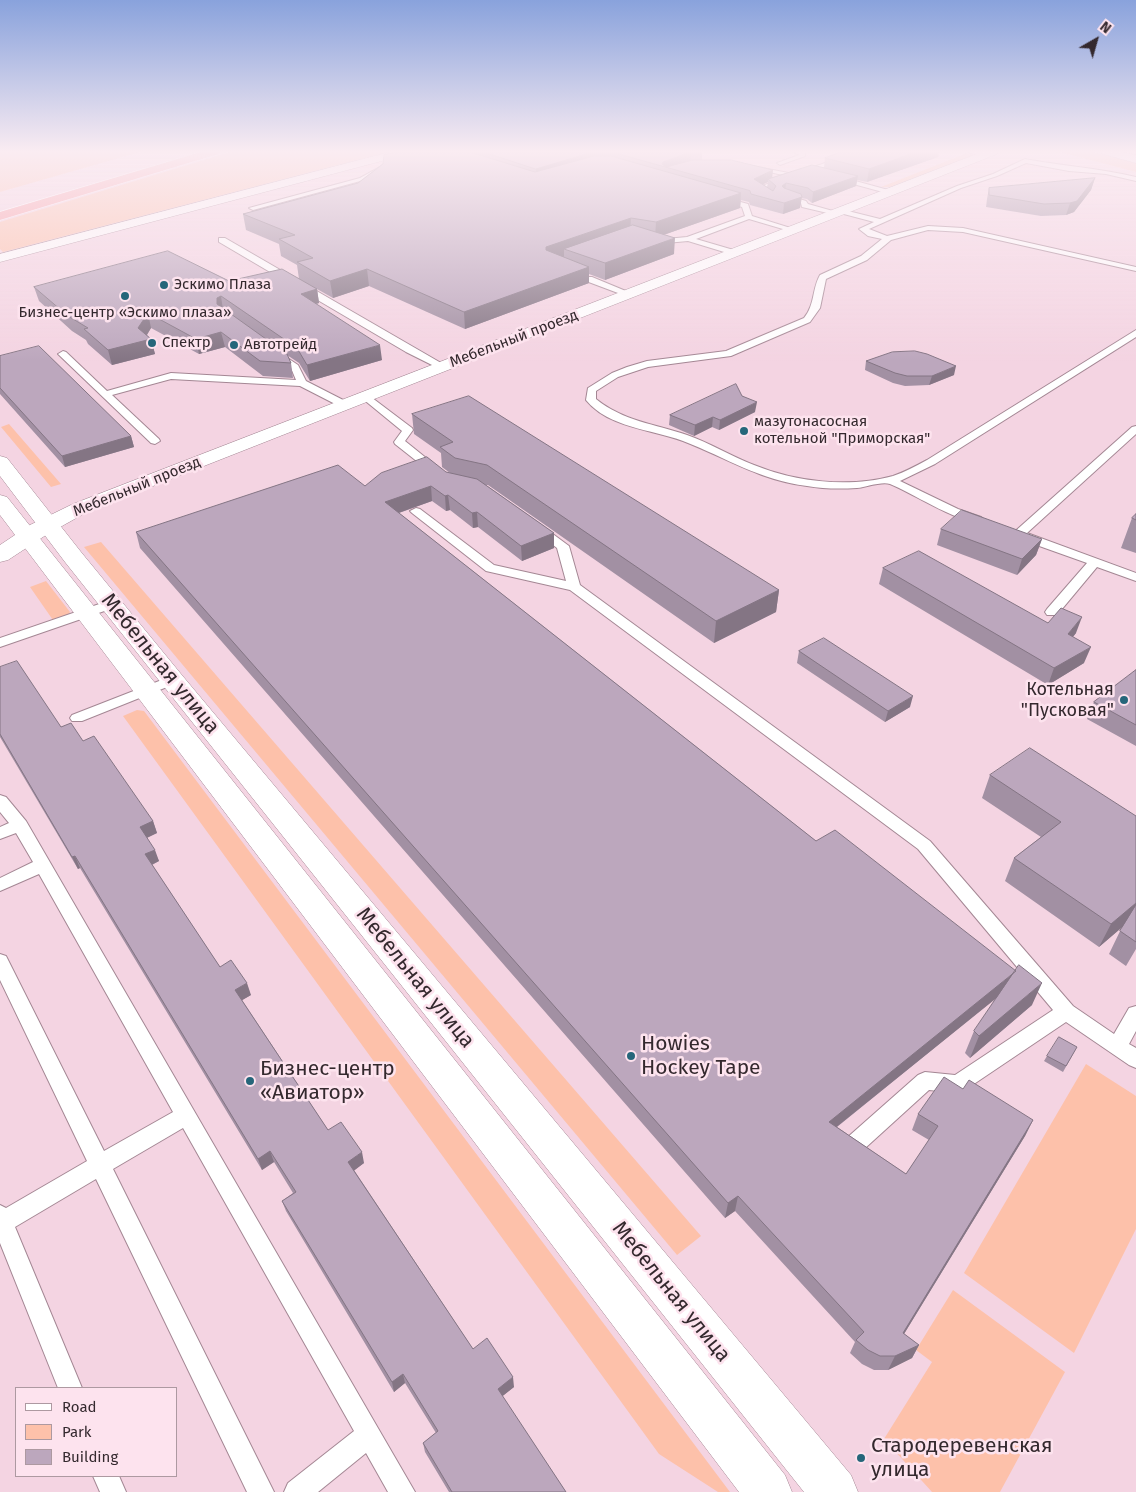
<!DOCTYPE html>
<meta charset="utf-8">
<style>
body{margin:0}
#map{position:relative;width:1136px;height:1492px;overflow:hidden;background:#f4d4e2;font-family:"Fira Sans",sans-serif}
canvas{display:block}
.legend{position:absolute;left:15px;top:1387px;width:162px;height:90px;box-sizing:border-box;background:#fde3ee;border:1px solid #ad99a1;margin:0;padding:6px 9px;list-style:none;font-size:15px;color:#34292e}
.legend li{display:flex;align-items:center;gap:10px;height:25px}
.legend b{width:25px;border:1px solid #ad99a1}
.north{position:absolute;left:1071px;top:15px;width:50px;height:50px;-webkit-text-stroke:4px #fde3ee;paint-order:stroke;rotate:38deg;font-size:14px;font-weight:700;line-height:20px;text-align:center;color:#34292e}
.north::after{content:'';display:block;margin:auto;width:18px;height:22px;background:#34292e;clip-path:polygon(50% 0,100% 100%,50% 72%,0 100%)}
</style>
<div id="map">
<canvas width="1136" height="1492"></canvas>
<ul class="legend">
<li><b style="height:6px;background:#fff"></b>Road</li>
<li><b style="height:14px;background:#fdc1aa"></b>Park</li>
<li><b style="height:14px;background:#bca7bd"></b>Building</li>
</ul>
<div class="north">N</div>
</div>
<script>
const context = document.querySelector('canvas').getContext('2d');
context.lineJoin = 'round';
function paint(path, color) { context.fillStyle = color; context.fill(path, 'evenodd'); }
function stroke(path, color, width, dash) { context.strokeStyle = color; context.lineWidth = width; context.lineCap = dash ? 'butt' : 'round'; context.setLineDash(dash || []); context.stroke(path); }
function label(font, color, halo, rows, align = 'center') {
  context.font = font + ' "Fira Sans",sans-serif'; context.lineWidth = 5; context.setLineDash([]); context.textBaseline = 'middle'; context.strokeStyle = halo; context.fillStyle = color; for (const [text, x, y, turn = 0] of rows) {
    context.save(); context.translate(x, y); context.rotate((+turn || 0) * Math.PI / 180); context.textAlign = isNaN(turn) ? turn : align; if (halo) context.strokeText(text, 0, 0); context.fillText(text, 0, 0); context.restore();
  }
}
const green = new Path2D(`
 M0,152H140L0,192Z
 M230,152H388L3,252L0,249V222Z
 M1060,152H1093L1136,163V172Z
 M967,153L972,156L890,187H881Z
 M9,424L61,484L51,487L1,427Z
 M101,542L701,1236L677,1255L84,547Z
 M46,581L70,612L66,619L55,623L30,587Z
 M137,710L144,711L730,1492H718L659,1454L123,716Z
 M1086,1064L1136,1096V1229L1074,1353L964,1273Z
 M953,1290L1065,1372L1000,1492H932L884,1439L932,1362L916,1350Z`);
const lane = new Path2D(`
 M794,152H805V156L780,165L777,163L799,155Z
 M856,152H866L763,189L770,195V197H766L755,189L787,176L752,168V166L794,174Z
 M968,152H981L988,155L985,157Z
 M1025,159C1062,166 1099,168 1136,177V181L1106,174L1069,171L1026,163L997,176L961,188L869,229L887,236L928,226L963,228L1136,267V271L963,232L928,230L891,240L867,260L826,279L820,308L810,322L731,356L648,367L618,377L596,391V399C623,421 655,424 687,435C710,443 731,456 754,465C795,482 849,488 893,476C905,472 916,466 927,460L1136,330V337L935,464L900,481L958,509L981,517L983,519L981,521C962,526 911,492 890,484C882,481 866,487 857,488C840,489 824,489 807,486C759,480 727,458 683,441C651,429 609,428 586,400L588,388L612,373L627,367L647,361L726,351L804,318C815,305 812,289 820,275L861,256L882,239L868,236L859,229L874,222L840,213V209L880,219L957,186L993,174Z
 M380,167L385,168L364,180L253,210L249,208L360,178Z
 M837,176L892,191L893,192L890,194L835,179V177Z
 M786,195L806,201L808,204L840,213L836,215L802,207L801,203L784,198L783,197Z
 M722,197L748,204L752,216L797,230L793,232L749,219L696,239L737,251V255H734L688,241L655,244L651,242L655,240L687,237L745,216L742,207L720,200V198Z
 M219,238H225L448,367L443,370L440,369L406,352L219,242Z
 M586,277H592L633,294L626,296L586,281Z
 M274,349L298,365L306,381L349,403V407H341L300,386L171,379L112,395L159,439L160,441L155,444L151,443L58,354L63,351L66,352L107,391L171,373L296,380L291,368L271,354L269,352Z
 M367,394L412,428L413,430L405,441L441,470L442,472L441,474H433L395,444L394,442L402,431L363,399L362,397Z
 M1136,426V434L1027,533L1136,573V581L1097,567L1057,615H1047L1045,612L1047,609L1087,563L1014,537L1012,534L1132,427Z
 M416,508L420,509L494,565L566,581L557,548L532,529L538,525L542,526L569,546L580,585L930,841L1073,1006L1114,1034L1129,1008L1136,1006V1031L1129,1044L1136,1048V1068L1129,1065L1066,1022L965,1090L958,1093L929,1090L863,1150L856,1153L849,1150L846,1143L849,1136L918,1075L925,1072L955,1075L1053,1010L918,849L570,590L486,571L412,513L410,511Z
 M111,600L117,604L116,607L0,647V638Z
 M172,676L177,677L179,680L177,683L82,721H72L70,718L72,715Z
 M0,795L6,797L26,821L415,1492H388L366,1453L318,1492H284L288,1483L354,1431L183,1128L113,1169L274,1492H247L96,1179L15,1227L82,1388H58L0,1243V1205L6,1208L87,1161L0,980V954L6,956L104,1151L173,1112L39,874L0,891V878L33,862L16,833L0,839V827L9,823L0,812Z
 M93,1476H119L126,1492H100Z`);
const street = new Path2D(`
 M982,152H999L997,154L87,512L46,535L8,560L0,562V545L30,525L73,504Z`);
const secondary = new Path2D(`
 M390,152H410L408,154L0,262V254Z
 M1101,152H1122L1136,155V163L1103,154Z
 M0,456L7,458L81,552L181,674L851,1475L858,1492H804L65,562L0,476Z
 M0,495L7,497L785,1475L792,1492H739L0,515Z`);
const highway = new Path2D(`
 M201,152H220L218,154L0,220V212Z`);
const wall = new Path2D(`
 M397,152H702V160L772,178L824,168L825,158L938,157L867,182L857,180L856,186L812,203L807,199L801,198L800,208L783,214L750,205L749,202L741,200L740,208L663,235L674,254L605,280L589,274V283L465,329L369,286L333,298L317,289L319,303L316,304L382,360L310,381L299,363L287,355L291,363L293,378L263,376L225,347L199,354L151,328L147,335L151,339L155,354L112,365L88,344L86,340L72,331L39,301L34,287L299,279L297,265L281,256L279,244L246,230L243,214L358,183ZM768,182L767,187L763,184Z
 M1095,178L1091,190L1074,212L1066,215L1041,216L986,207L987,199L989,188Z
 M0,356L131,436L134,447L65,467L0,394Z
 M866,361L954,375L929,385L905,386L893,383L865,370Z
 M742,396L755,412L719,430L712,427L694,436L669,425L670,415Z
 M412,414L779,590L776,612L714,643L488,485H486L554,533V548L522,561L478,527L473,528L450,510L446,511L432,501L399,513L816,841L1032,1005L970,1058L965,1053L974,1031L997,997L837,1127L906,1174L929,1140L912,1130L918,1114L963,1089L1033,1120L1025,1136L904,1334L919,1345L912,1358L888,1370H874L862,1364L850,1353L855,1342L735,1211L725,1218L140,548L136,532L365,486L446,472L450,473L442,467L441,453L414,434Z
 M1136,514V553L1121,548L1132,518Z
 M941,529L1042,539L1036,555L1017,575L937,545Z
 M883,568L1048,623L1076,633L1073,637L1084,663L1048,685L879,584Z
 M799,651L910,707L885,722L797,663Z
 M0,667L61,727L83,741L153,821L157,833L147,838L159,861L152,865L220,967L251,995L242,1000L328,1130L364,1163L354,1170L473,1349L514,1387L502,1396L566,1492H449L425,1452L423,1443L436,1433L405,1383L394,1392L286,1211L282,1201L293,1193L274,1162L262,1170L80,868L78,869L0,737Z
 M1136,670V746L1087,719L1094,702Z
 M990,775L1136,816V949L1126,966L1109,954L1122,927L1099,947L1005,881L1014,858L1041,837L982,798Z
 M1077,1047L1063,1072L1044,1061L1047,1056Z`);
const shadedWall = new Path2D(`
 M594,152L593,162L536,179V169Z
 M691,152L690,162L671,169L662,166L663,162Z
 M916,152H939L938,157L867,182L869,169Z
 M773,170L772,180L768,179V182L753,189L754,179Z
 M858,176L856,186L812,203L813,192Z
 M1095,178L1091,190L1074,212L1066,215L1070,203Z
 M786,183L785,193L782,186Z
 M741,193L740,208L655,238L656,222Z
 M802,197L800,208L783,214L784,203Z
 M631,218L630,233L564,249V257L546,263V247Z
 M675,238L674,254L605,280V263Z
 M589,267V283L465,329L464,312Z
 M367,269L369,286L333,298L330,281Z
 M317,289L319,303L303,308L301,294Z
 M221,296L223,310L217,304V298Z
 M148,313L151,328L143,341L151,339L155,354L112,365L108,350L138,328Z
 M221,332L225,347L199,354L196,339Z
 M380,345L382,360L310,381L307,365Z
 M956,366L954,375L929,385L932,376Z
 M757,402L755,412L719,430L720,420Z
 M713,417L712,427L694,436L695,425Z
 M131,436L134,447L65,467L62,456Z
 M431,486L432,501L387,517L385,502Z
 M448,495L450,510L446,511L445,496Z
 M477,512L478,527L473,528L472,513Z
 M554,533V548L522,561L521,546Z
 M1042,539L1036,555L1017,575L1022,559Z
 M779,590L776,612L714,643L716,621Z
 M1082,617L1076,633L1062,650L1068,634Z
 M1091,647L1084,663L1048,685L1054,668Z
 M913,696L910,707L885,722L888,711Z
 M153,821L157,833L144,839L140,827Z
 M155,850L159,861L149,866L145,854Z
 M75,856L80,868L78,869L72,857Z
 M1136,903V905L1126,924L1099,947L1111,924Z
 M1016,971L1009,988L824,1137L829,1122Z
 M247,983L251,995L239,1002L235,990Z
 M1042,983L1032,1005L970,1058L979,1036Z
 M1033,1120L1025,1136L896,1347L903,1333Z
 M270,1151L274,1162L262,1170L258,1159Z
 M362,1152L364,1163L351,1173L348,1162Z
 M738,1196L735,1211L725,1218L728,1203Z
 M919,1345L912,1358L888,1370L895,1356Z
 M403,1374L405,1383L394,1392L392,1382Z
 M513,1377L514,1387L499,1399L498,1389Z`);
const building = new Path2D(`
 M397,152H470L535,172L594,156H611L741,193L656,222L631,218L546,247V250L589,267L464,312L367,269L330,281L297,262L313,258L279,239L295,235L243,214L358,183L383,164L384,155Z
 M484,152H593L536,169Z
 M612,152H691L663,162L662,164L666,167L693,160H731L773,170L754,179L773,191L776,186L768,179L812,165L858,176L813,192L808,188L786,183L782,186L784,188L801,194L802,197L784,203L751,194L750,191Z
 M841,152H916L869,169L825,158Z
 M1095,178L1077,201L1070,203L1044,204L989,195V188Z
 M633,225L675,238L605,263L564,249Z
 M168,251L229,281L282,269L317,289L301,294L380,345L307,365L297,348L221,296L217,298V304L287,354L291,363L260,361L221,332L196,339L148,313L138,328L151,339L108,350L84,329L88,328L68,316L34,287Z
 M39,346L131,436L62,456L0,388V356Z
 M915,351L927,354L956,366L932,376H907L895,373L866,361L892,352Z
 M736,384L742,396L757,402L720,420L713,417L695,425L670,415Z
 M469,396L779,590L716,621L487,465L455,458L440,447L453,442L412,414Z
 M427,457L446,472L477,479L554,533L521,546L477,512L472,513L448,495L445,496L431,486L385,502L816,841L835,830L1016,971L829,1122L906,1174L938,1126L918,1114L944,1077L963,1089L969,1080L1033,1120L903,1333L919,1345L895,1356H880L868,1350L856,1340L864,1332L738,1196L728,1203L136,532L338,465L365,486L381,473Z
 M962,510L1042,539L1022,559L941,529Z
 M1136,514V520L1132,518Z
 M919,551L1048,623L1061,608L1082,617L1068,634L1091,647L1054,668L883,568Z
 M824,638L913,696L888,711L799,651Z
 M17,661L61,727L71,723L83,741L94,736L153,821L140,827L155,850L145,854L220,967L231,960L247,983L235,990L328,1130L341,1122L362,1152L348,1162L473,1349L487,1338L513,1377L498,1389L566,1492H452L423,1443L438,1431L403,1374L392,1382L282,1201L296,1192L270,1151L258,1159L75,856L72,857L0,734V667Z
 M1136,670V725L1094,702Z
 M1030,748L1136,816V903L1111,924L1014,858L1061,822L990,775Z
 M1136,905V942L1120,931Z
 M1019,965L1042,983L979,1036L974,1031Z
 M1059,1037L1077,1047L1066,1066L1047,1056Z`);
const markers = [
 [164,285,5,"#25667a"],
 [125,296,5,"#25667a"],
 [152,343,5,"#25667a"],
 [234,345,5,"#25667a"],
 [744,431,5,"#25667a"],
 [1124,700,5,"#25667a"],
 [631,1056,5,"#25667a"],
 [250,1081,5,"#25667a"],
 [861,1458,5,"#25667a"]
];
const farPoinames = [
 ["Эскимо Плаза",174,285],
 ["Бизнес-центр «Эскимо плаза»",125,313,"center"],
 ["Спектр",162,343],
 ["Автотрейд",244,345],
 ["мазутонасосная",754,422],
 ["котельной \"Приморская\"",754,439]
];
const farStreetnames = [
 ["Мебельный проезд",514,339,-21],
 ["Мебельный проезд",137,487,-22]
];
const poiNames = [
 ["Котельная",1114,690],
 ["\"Пусковая\"",1114,711]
];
const nearStreetnames = [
 ["Мебельная улица",160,664,51],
 ["Мебельная улица",415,978,51],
 ["Мебельная улица",671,1292,51]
];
const nearPoinames = [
 ["Howies",641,1044],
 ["Hockey Tape",641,1068],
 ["Бизнес-центр",260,1069],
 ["«Авиатор»",260,1093],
 ["Стародеревенская",871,1446],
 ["улица",871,1470]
];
paint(green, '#fdc1aa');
stroke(lane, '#a48794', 2);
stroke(street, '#a48794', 1);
stroke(secondary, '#a48794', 1);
stroke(highway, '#fff', 1);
paint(lane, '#fff');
paint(street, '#fff');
paint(secondary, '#fff');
paint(highway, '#f9989f');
paint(wall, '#a290a3');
paint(shadedWall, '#847584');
paint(building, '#bca7bd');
stroke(building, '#847584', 1);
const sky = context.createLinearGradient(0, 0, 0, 361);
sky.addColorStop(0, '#89a2dc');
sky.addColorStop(0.42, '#faecf2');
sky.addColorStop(1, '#faecf200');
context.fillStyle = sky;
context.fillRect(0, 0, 1136, 361);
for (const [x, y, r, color] of markers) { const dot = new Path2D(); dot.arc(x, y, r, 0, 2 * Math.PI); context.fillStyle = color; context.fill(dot); stroke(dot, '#fde3ee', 2); }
label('15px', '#34292e', '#fde3ee', farPoinames, 'left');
label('15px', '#34292e', '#fde3ee', farStreetnames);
label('18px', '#34292e', '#fde3ee', poiNames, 'right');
label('21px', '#34292e', '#fde3ee', nearStreetnames);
label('21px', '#34292e', '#fde3ee', nearPoinames, 'left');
</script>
